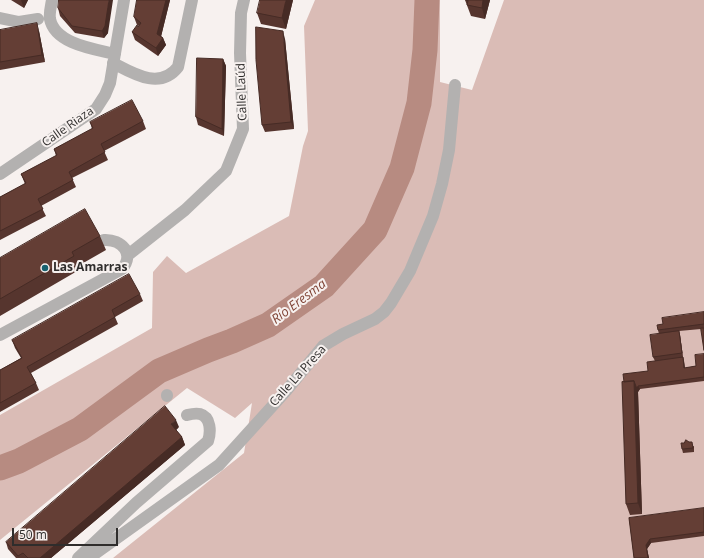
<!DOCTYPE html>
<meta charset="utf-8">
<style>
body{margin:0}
#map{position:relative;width:704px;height:558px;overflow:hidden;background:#f7f1ef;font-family:"Open Sans",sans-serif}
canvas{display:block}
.scale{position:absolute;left:12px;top:528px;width:106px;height:18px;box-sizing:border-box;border:2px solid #2f2d2c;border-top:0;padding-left:5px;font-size:12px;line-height:14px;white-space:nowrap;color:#2f2d2c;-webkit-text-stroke:3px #f7f1ef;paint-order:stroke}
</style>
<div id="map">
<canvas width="704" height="558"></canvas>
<div class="scale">50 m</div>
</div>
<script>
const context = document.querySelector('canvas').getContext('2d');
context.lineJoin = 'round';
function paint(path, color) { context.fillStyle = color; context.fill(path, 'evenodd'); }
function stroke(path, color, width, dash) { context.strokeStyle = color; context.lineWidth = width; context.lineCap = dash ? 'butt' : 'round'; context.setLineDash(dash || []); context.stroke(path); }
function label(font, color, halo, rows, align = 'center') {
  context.font = font + ' "Open Sans",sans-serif'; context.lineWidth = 4; context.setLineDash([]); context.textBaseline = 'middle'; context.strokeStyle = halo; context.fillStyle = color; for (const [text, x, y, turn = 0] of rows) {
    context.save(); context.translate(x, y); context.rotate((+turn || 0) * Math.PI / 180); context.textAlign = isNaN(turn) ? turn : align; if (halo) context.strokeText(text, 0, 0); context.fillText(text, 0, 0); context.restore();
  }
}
const green = new Path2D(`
 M315,0H440V82L472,90L504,0H704V558H113L244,453L252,403L235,418L187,388L0,540V415L152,328L153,272L167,256L186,273L289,216L303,146L308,131L304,26Z`);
const river = new Path2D(`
 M0,468L19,461L80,429L159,371L208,350L232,341L268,325L324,286L375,230L402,168L419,103L425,50L427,0`);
const street = new Path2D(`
 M52,0C51,6 49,13 50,19C55,44 94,49 115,54
 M0,18L19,22L38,19
 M113,63C134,74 160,90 178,67L192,0
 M0,174L96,109L105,95L110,83L124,0
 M128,255L185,210L226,171L243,129L240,53L241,13L244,0
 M0,335L122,269C135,254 122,239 104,240
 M167,395V396
 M78,558L136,503L208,441C211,432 211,417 200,414C196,413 191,414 187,415
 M89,558L219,465L286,391L323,346L343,334L375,319L384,312L391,303L410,271L433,216L442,184L449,150L455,85`);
const wall = new Path2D(`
 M11,0H28L24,8Z
 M137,0H170L161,36L163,38L166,45L158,56L135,40L132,32L139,26L137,25L134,17Z
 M293,0L286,29L261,24L257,13Z
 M465,0H490L485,19L471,16Z
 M58,8L108,33L104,38L75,33L60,16Z
 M0,30L39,31L45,62L0,70Z
 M285,39L294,129L265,132L262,125Z
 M223,59L226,66L224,136L198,125L196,117Z
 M143,121L146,129L104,151L108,160L72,178L76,187L41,206L46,216L0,240V197L25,184L21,174L56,156L54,149L92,129L90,122Z
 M100,236L106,250L78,266L79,270L0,316V258Z
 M140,294L143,301L115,317L118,324L31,373L36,383L39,390L0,412V370L21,358L15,348L12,340Z
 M704,312V351L701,329L679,331L680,335L683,357L672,358L683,357L684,361L685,368L696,366L704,354V381L640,389L638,392L642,514L630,515L626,504L624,382L648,371L655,361L653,357L659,334L658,330L663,324Z
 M179,427L176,430L182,437L185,445L51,558H16L8,549L6,542Z
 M694,446V452L683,453L682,449Z
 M704,508V536L651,543L647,549L649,558H634L629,518Z`);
const shadedWall = new Path2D(`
 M21,0H28L24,8Z
 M109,0H113L108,33L104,38L102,31Z
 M166,0H170L160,41L157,34Z
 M286,0H293L286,29L282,18Z
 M483,0H490L485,19L482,8Z
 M37,23L39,31L45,62L42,55Z
 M283,31L285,39L294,129L291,122Z
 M163,38L166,45L158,56L156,48Z
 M223,59L226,66L224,136L222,129Z
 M679,331L680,335L683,357L682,353Z
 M683,357L684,361L685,372L684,368Z
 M634,381L638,392L642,514L638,503Z
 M638,386L640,389L638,392L637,389Z
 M176,420L179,427L174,432L171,424Z
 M182,437L185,445L51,558H40Z
 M650,539L651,543L647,549L649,558H648L646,545Z`);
const building = new Path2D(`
 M59,0H109L105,26L102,31L72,26L58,8Z
 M137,0H166L157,34L163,38L156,48L132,32L137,25L138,27L141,23L134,17Z
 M260,0H286L282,18L257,13Z
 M466,0H483L482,8L467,5L468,1Z
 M37,23L42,55L0,62V30Z
 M256,27L283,31L291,122L262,125L256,60Z
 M197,58L223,59L222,129L196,117Z
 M132,100L143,121L101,144L105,152L69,172L73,180L38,199L43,209L0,231V197L26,183L21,174L57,155L54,149L93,128L90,122Z
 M85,209L100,236L72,252L74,256L0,299V258Z
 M129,274L140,294L112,310L115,317L27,367L36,383L0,403V370L22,358L12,340Z
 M704,312V324L658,330L657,325L663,324L662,318Z
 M701,328H704V350Z
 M679,331L682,353L653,357L650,335Z
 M704,354V377L638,386L637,389L634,381L624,382L623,374L648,371L647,362L683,357L684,368L696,366L695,355Z
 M634,381L638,503L626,504L622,382Z
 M165,406L176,420L171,424L182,437L40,558H28L23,553L18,556L6,542Z
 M686,440L689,442H692L693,448L682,449L681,443H684Z
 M704,508V532L650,539L646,545L648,558H634L629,518Z`);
const markers = [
 [45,268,4,"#17616f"]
];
const streetNames = [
 ["Calle Laúd",242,92,-92],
 ["Calle Riaza",68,127,-35],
 ["Calle La Presa",298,376,-48]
];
const poiNames = [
 ["Las Amarras",53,268]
];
const waterNames = [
 ["Río Eresma",299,302,-37]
];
paint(green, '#dabcb6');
stroke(river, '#b78b81', 25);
stroke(street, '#b3b1b0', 12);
paint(wall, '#56352e');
paint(shadedWall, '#462b25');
paint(building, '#643e35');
stroke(building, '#462b25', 1);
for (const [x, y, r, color] of markers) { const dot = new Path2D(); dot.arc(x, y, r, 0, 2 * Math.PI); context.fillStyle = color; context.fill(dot); stroke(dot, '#f7f1ef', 1.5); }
label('12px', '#2f2d2c', '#f7f1ef', streetNames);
label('bold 12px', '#2f2d2c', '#f7f1ef', poiNames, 'left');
label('italic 13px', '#804436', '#f7f1ef', waterNames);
</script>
